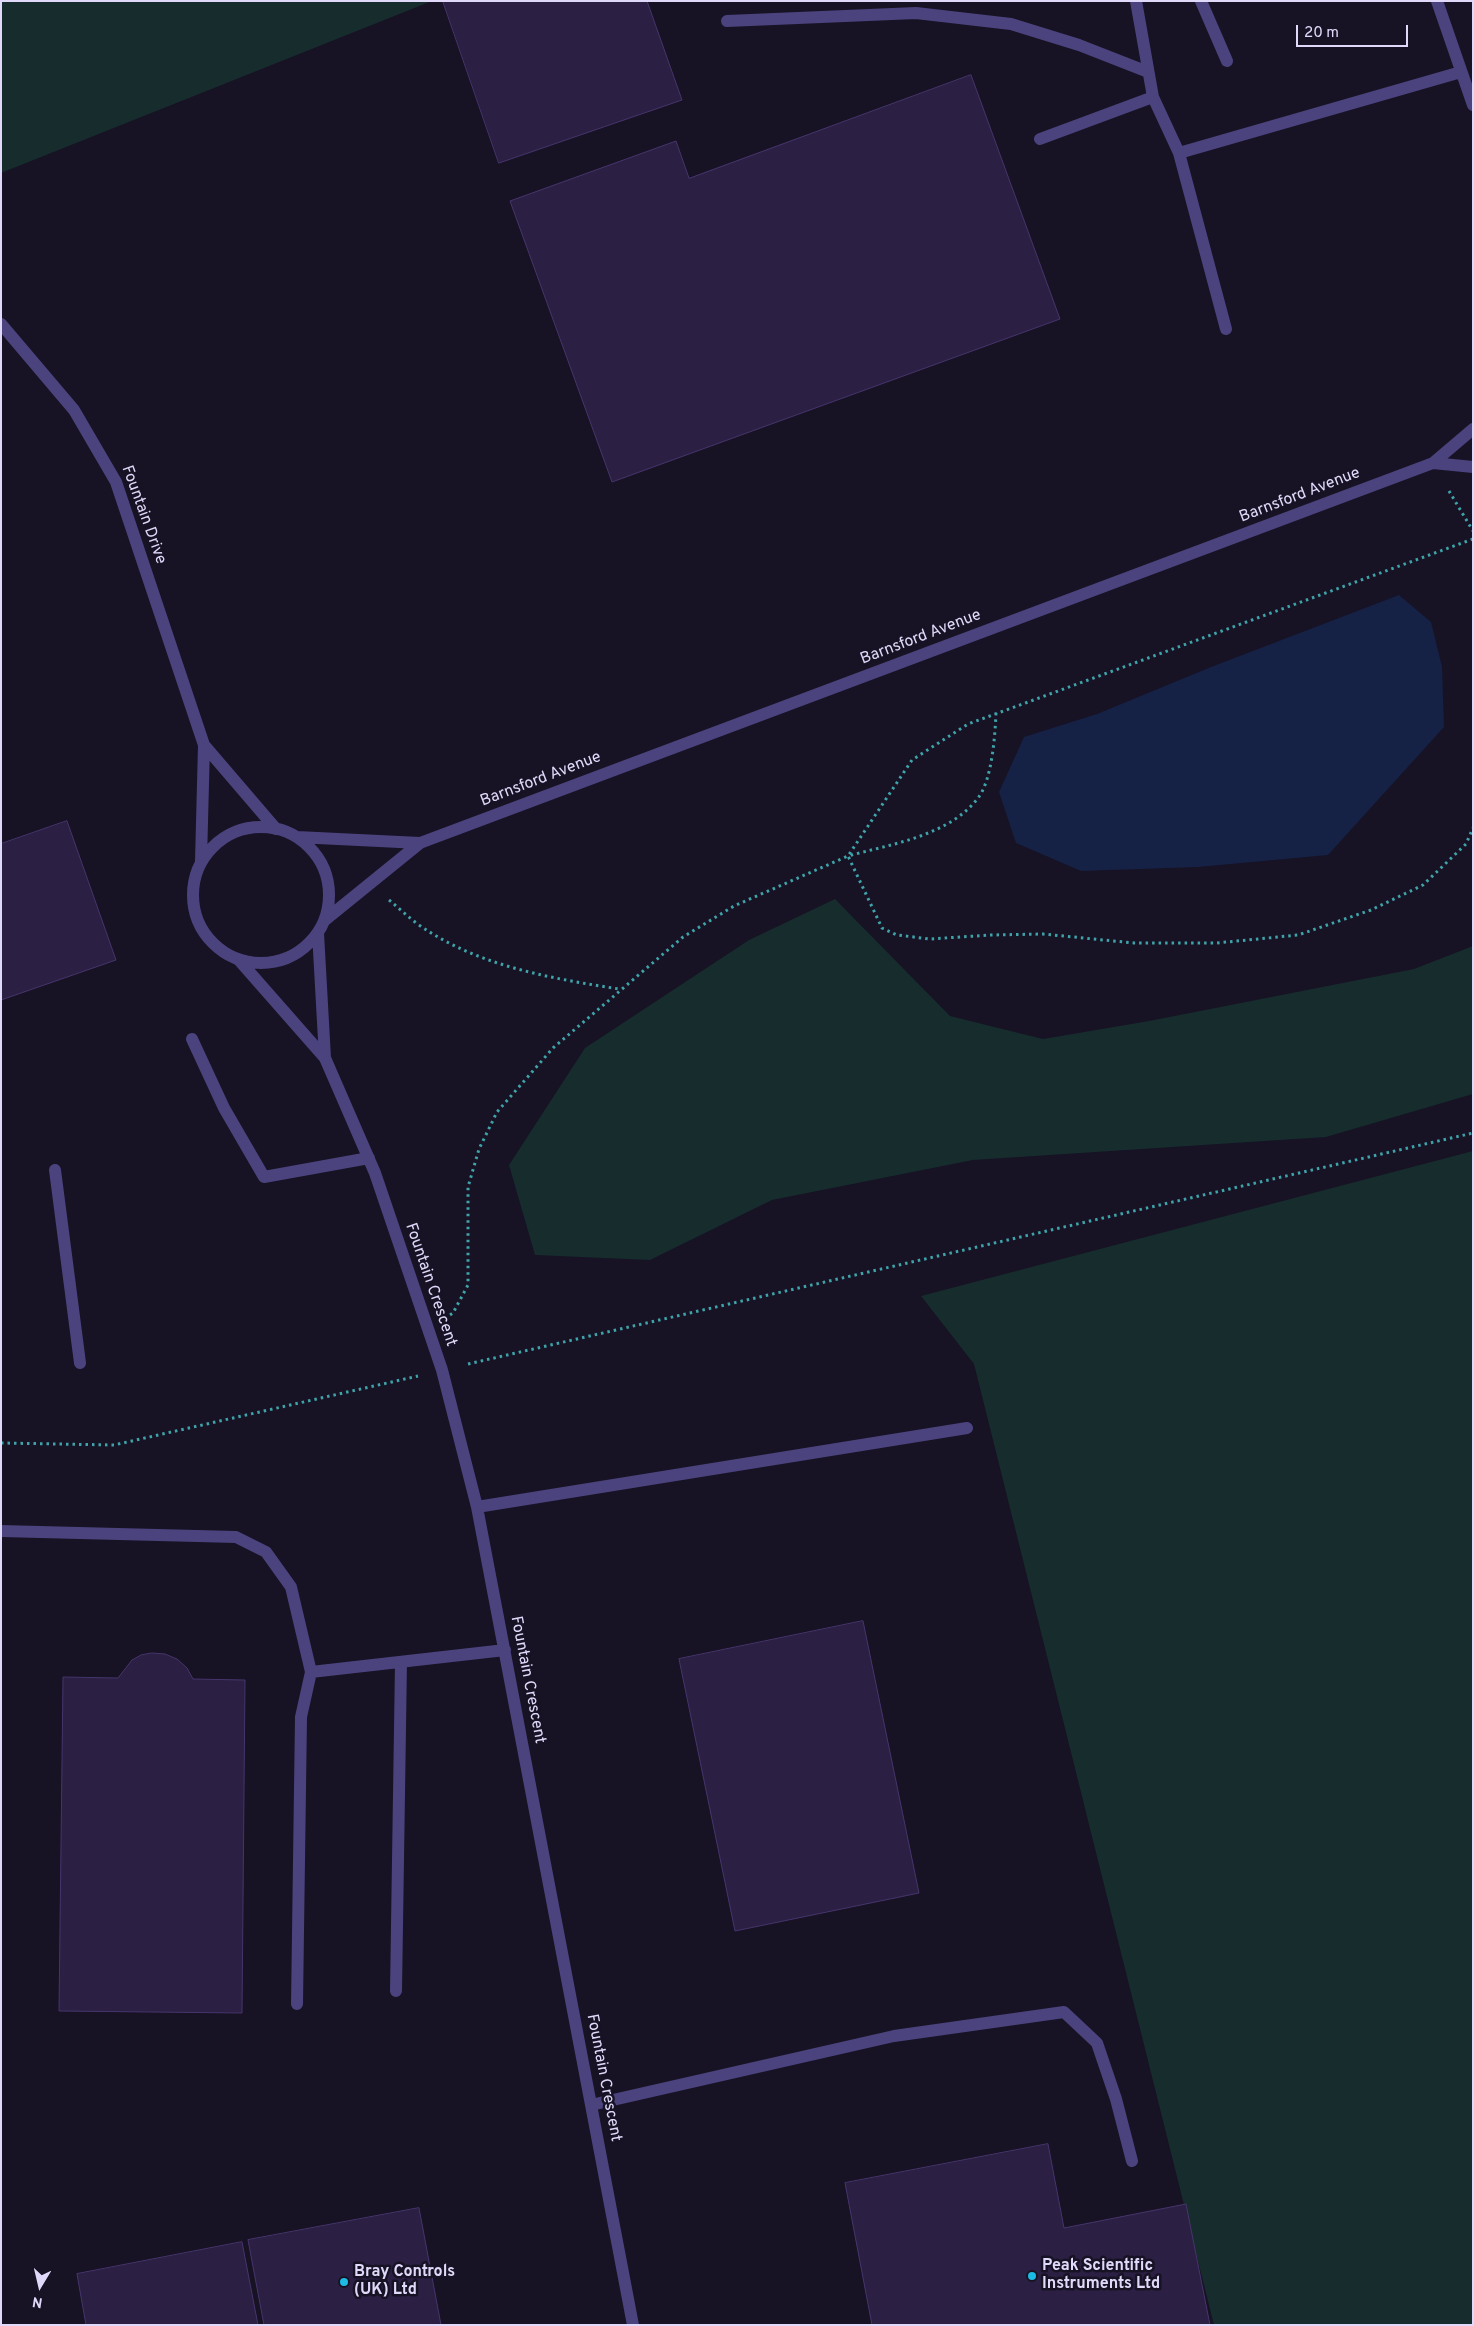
<!DOCTYPE html>
<style>
body{margin:0}
#map{position:relative;width:1474px;height:2326px;overflow:hidden;background:#171224;font-family:Overpass,sans-serif}
canvas{display:block}
.frame{position:absolute;inset:0;border:2px solid #e1d9fa;pointer-events:none}
.north{position:absolute;left:15px;top:2261px;width:50px;height:50px;-webkit-text-stroke:4px #171224;paint-order:stroke;rotate:189deg;font-size:14px;font-weight:700;line-height:20px;text-align:center;color:#e1d9fa}
.north::after{content:'';display:block;margin:auto;width:18px;height:22px;background:#e1d9fa;clip-path:polygon(50% 0,100% 100%,50% 72%,0 100%)}
.scale{position:absolute;left:1296px;top:25px;width:112px;height:22px;box-sizing:border-box;border:2px solid #e1d9fa;border-top:0;padding-left:6px;font-size:15px;line-height:18px;white-space:nowrap;color:#e1d9fa;-webkit-text-stroke:4px #171224;paint-order:stroke}
</style>
<div id="map">
<canvas width="1474" height="2326"></canvas>
<div class="frame"></div>
<div class="north">N</div>
<div class="scale">20 m</div>
</div>
<script>
const context = document.querySelector('canvas').getContext('2d');
context.lineJoin = 'round';
function paint(path, color) { context.fillStyle = color; context.fill(path, 'evenodd'); }
function stroke(path, color, width, dash) { context.strokeStyle = color; context.lineWidth = width; context.lineCap = dash ? 'butt' : 'round'; context.setLineDash(dash || []); context.stroke(path); }
function label(font, color, halo, rows, align = 'center') {
  context.font = font + ' Overpass,sans-serif'; context.lineWidth = 5; context.setLineDash([]); context.textBaseline = 'middle'; context.strokeStyle = halo; context.fillStyle = color; for (const [text, x, y, turn = 0] of rows) {
    context.save(); context.translate(x, y); context.rotate((+turn || 0) * Math.PI / 180); context.textAlign = isNaN(turn) ? turn : align; if (halo) context.strokeText(text, 0, 0); context.fillText(text, 0, 0); context.restore();
  }
}
const green = new Path2D(`
 M1,1H432L1,173Z
 M835,899L950,1016L1043,1039L1149,1021L1414,969L1473,946V1094L1326,1137L973,1160L772,1200L650,1260L535,1255L509,1165L585,1048L749,940Z
 M1473,1151V2325H1214L974,1364L921,1296Z`);
const water = new Path2D(`
 M1399,595L1431,622L1442,667L1444,727L1328,855L1198,867L1081,871L1016,843L999,792L1024,737L1097,714L1211,667Z`);
const building = new Path2D(`
 M443,1H647L682,100L499,163Z
 M971,75L1060,319L612,482L510,201L676,141L689,178Z
 M67,821L116,960L1,1000V844Z
 M863,1621L919,1893L735,1931L679,1659Z
 M152,1653L165,1654L177,1659L187,1668L193,1679L245,1680L242,2013L59,2011L63,1677L118,1678L132,1660L141,1655Z
 M1048,2144L1064,2228L1186,2204L1210,2325H872L845,2183Z
 M419,2208L441,2325H264L248,2240Z
 M242,2242L258,2325H86L77,2274Z`);
const path = new Path2D(`
 M1449,491L1473,531
 M996,713C995,736 992,780 978,798C949,836 891,844 848,856L882,928L897,935L930,939L991,935L1043,934L1134,943H1217L1298,935L1371,910L1423,885L1466,844L1473,828
 M389,900C399,908 408,917 419,925C478,966 549,978 619,989
 M450,1315L453,1313L468,1285V1187L479,1149L497,1112L553,1048L683,937L734,906L848,856L912,760L968,724L1473,539
 M468,1364L1473,1133
 M1,1443L114,1445L418,1376`);
const minor = new Path2D(`
 M1136,1L1153,97L1179,153
 M1201,1L1227,61
 M1437,1L1473,105
 M727,21L916,13L1011,24L1079,45L1148,72
 M1040,139L1153,97
 M1,324L74,410L116,482L204,745L201,861
 M1226,329L1179,153L1461,72
 M1433,463L1473,467
 M204,745L276,829
 M193 895a68 68 0 1 1 136 0a68 68 0 1 1-136 0Z
 M297,837L420,843
 M325,920L420,843L1433,463L1473,429
 M318,933L325,1058
 M238,959L325,1058L375,1173L442,1370L477,1507L633,2325
 M192,1039L224,1108L264,1177L369,1158
 M55,1170L80,1363
 M477,1507L967,1428
 M1,1531L236,1537L266,1552L291,1587L311,1672L505,1650
 M396,1991L401,1662
 M297,2004L301,1717L311,1672
 M591,2105L894,2036L1064,2012L1097,2043L1116,2099L1132,2161`);
const markers = [
 [1032,2276,5,"#1dbae3"],
 [344,2282,5,"#1dbae3"]
];
const streetNames = [
 ["Barnsford Avenue",1300,496,-21],
 ["Fountain Drive",143,515,70],
 ["Barnsford Avenue",921,638,-21],
 ["Barnsford Avenue",541,780,-21],
 ["Fountain Crescent",430,1285,71],
 ["Fountain Crescent",527,1680,79],
 ["Fountain Crescent",603,2078,79]
];
const poiNames = [
 ["Peak Scientific",1042,2267],
 ["Instruments Ltd",1042,2285],
 ["Bray Controls",354,2273],
 ["(UK) Ltd",354,2291]
];
paint(green, '#162c2d');
paint(water, '#152245');
paint(building, '#2b2043');
stroke(building, '#46356c', 1);
stroke(path, '#3fa4a9', 3, [2.5, 4]);
stroke(minor, '#4b437d', 12);
for (const [x, y, r, color] of markers) { const dot = new Path2D(); dot.arc(x, y, r, 0, 2 * Math.PI); context.fillStyle = color; context.fill(dot); stroke(dot, '#171224', 2); }
label('16px', '#e1d9fa', '#171224', streetNames);
label('bold 16px', '#e1d9fa', '#171224', poiNames, 'left');
</script>
